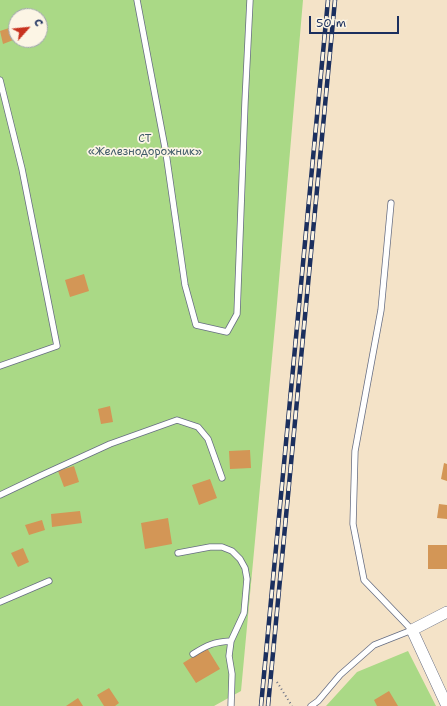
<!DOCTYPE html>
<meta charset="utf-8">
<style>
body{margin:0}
#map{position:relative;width:447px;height:706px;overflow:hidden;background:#f4e3c8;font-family:"Shantell Sans",sans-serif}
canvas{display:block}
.north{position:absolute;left:8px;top:8px;width:40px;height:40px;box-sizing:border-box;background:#fcf5e5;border:1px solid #a2a6af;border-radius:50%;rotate:63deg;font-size:11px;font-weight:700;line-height:16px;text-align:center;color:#1b2f5e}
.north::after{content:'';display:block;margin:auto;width:14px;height:18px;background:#c8321e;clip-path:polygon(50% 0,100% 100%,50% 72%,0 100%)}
.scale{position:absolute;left:309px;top:16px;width:90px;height:18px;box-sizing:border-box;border:2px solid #1b2f5e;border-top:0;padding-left:5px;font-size:12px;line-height:14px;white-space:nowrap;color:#1b2f5e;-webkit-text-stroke:3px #fcf5e5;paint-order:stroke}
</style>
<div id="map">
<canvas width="447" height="706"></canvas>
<div class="north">С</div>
<div class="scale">50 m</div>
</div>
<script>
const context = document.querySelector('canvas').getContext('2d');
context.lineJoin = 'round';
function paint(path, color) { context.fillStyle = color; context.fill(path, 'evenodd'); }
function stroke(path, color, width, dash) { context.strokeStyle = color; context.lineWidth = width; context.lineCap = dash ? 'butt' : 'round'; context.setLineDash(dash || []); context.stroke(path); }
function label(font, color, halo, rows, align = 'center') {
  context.font = font + ' "Shantell Sans",sans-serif'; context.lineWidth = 3.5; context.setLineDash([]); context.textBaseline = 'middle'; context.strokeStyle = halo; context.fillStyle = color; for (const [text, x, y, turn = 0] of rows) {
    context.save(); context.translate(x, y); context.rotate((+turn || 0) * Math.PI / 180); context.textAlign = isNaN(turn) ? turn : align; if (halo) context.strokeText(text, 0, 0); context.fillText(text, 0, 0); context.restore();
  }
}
const green = new Path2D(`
 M0,0H303L276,315L241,691L214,706H0ZM16,16H40V40H16Z
 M408,651L436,706H326L357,672Z`);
const building = new Path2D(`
 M15,26L16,39L3,44L0,31Z
 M84,274L89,291L70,297L65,280Z
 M110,406L113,422L101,424L98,409Z
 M250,450L251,468L230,469L229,451Z
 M444,463L447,464V481L441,479Z
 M74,466L79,482L64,487L58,471Z
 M210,479L217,498L199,505L192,485Z
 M439,504L447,505V519L437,518Z
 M80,511L82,523L52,527L51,514Z
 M168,518L172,544L145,549L141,523Z
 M42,520L45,530L29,535L25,525Z
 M428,545H447V569H428Z
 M23,548L29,562L18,567L11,553Z
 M207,648L220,669L196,683L183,663Z
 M109,688L119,703L115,706H104L97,695Z
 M389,691L398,706H377L374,700Z
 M78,698L83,706H66Z`);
const path = new Path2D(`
 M277,682L292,706`);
const lane = new Path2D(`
 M137,0L166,153L185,285L196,325L227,332L237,314L245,102L250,0
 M0,80L22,169L57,346L0,366
 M0,495L40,476L110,444L177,420L198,427L208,439L222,478
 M178,553L210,547H222L232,551L240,559L245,568L247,579L244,613L231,641L229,656L232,674L231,706
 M0,602L49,581
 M193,654C207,645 214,642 231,641
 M311,706L318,701L340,675L374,645L412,630L364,580L353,524L355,451L381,310L391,203`);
const street = new Path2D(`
 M447,706L412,630L447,612`);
const rail = new Path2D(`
 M261,706L328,0
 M268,706L335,0`);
const parkNames = [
 ["СТ",145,139],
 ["«Железнодорожник»",145,152]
];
paint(green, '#aad986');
paint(building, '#d39656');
stroke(lane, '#676e83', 7);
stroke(street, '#676e83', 12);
stroke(path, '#676e83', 2, [1, 3]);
stroke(lane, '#fff', 5.5);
stroke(street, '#fff', 11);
stroke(rail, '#1b2f5e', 4.5);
stroke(rail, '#fcf5e5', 3, [9]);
label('11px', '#3f5a68', '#fcf5e5', parkNames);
</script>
